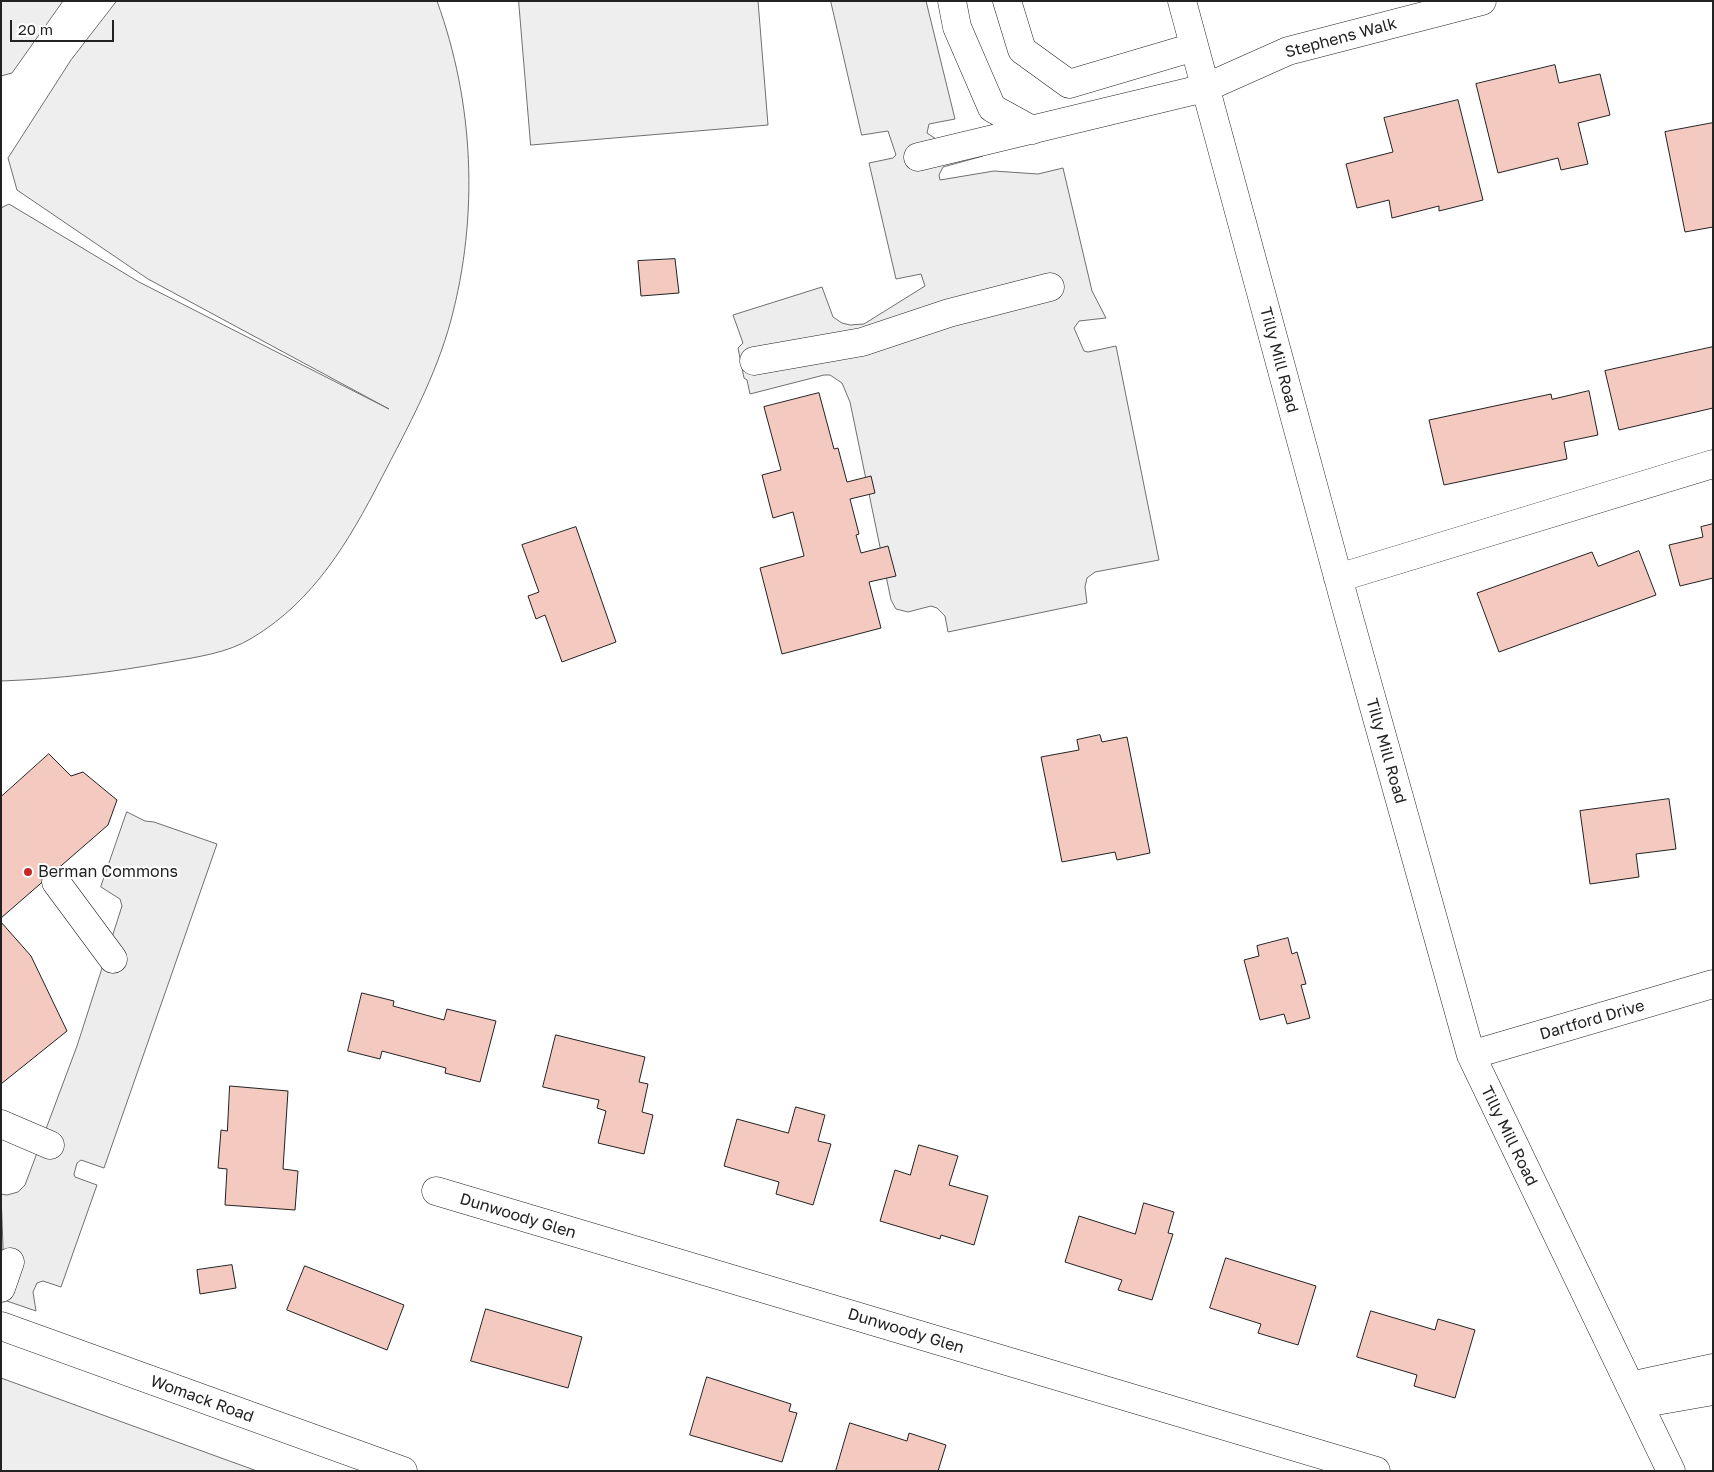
<!DOCTYPE html>
<style>
body{margin:0}
#map{position:relative;width:1714px;height:1472px;overflow:hidden;background:#fff;font-family:"Golos Text",sans-serif}
canvas{display:block}
.frame{position:absolute;inset:0;border:2px solid #222;pointer-events:none}
.scale{position:absolute;left:10px;top:20px;width:104px;height:22px;box-sizing:border-box;border:2px solid #222;border-top:0;padding-left:6px;font-size:15px;line-height:18px;white-space:nowrap;color:#222;-webkit-text-stroke:4px #fff;paint-order:stroke}
</style>
<div id="map">
<canvas width="1714" height="1472"></canvas>
<div class="frame"></div>
<div class="scale">20 m</div>
</div>
<script>
const context = document.querySelector('canvas').getContext('2d');
context.lineJoin = 'round';
function paint(path, color) { context.fillStyle = color; context.fill(path, 'evenodd'); }
function stroke(path, color, width, dash) { context.strokeStyle = color; context.lineWidth = width; context.lineCap = dash ? 'butt' : 'round'; context.setLineDash(dash || []); context.stroke(path); }
function label(font, color, halo, rows, align = 'center') {
  context.font = font + ' "Golos Text",sans-serif'; context.lineWidth = 4; context.setLineDash([]); context.textBaseline = 'middle'; context.strokeStyle = halo; context.fillStyle = color; for (const [text, x, y, turn = 0] of rows) {
    context.save(); context.translate(x, y); context.rotate((+turn || 0) * Math.PI / 180); context.textAlign = isNaN(turn) ? turn : align; if (halo) context.strokeText(text, 0, 0); context.fillText(text, 0, 0); context.restore();
  }
}
const green = new Path2D(`
 M1,1H63L12,73L1,76Z
 M117,1H437C474,103 479,215 451,320C436,376 408,427 381,479C349,541 314,601 252,638C228,653 197,657 169,662C114,672 58,679 1,681V208L9,204L139,282L389,409L148,279L17,190L8,158L71,60Z
 M519,1H758L768,125L531,145Z
 M1,1378L257,1471H1Z`);
const parking = new Path2D(`
 M831,1H926L955,119L929,124L927,133L936,139L976,131L983,156L943,167L939,175L940,180L994,171L1038,174L1063,168L1092,291L1106,318L1079,321L1074,328L1084,351L1088,352L1116,346L1159,560L1095,572L1087,578L1085,587L1087,603L948,632L945,616L937,608L931,606L908,612L896,609L891,600L850,402L842,383L830,375H824L750,394L747,380L744,378L738,348L743,343L733,315L822,287L833,317L842,323L850,325L864,324L925,286L921,274L896,279L869,163L893,158L896,155L888,131L862,135Z
 M127,812L145,821L154,822L217,844L104,1168L81,1160L77,1163L74,1174L75,1177L97,1185L61,1287L43,1281L37,1283L33,1292L36,1311L1,1299L3,1247L1,1194L7,1195L18,1192L25,1185L77,1046L122,906L120,899L101,887Z`);
const building = new Path2D(`
 M1555,65L1559,83L1600,74L1610,115L1578,123L1588,164L1561,170L1558,158L1498,173L1476,84Z
 M1458,100L1483,200L1439,211V206L1392,218L1389,200L1357,208L1346,164L1393,152L1384,118Z
 M1713,123V227L1685,232L1665,132Z
 M675,259L679,293L641,296L638,261Z
 M1713,347V408L1619,430L1605,371Z
 M1589,391L1598,435L1564,442L1567,459L1444,485L1429,420L1551,394L1552,399Z
 M819,393L834,449L838,448L847,482L871,476L875,493L850,499L859,534L856,535L861,553L888,546L896,576L869,582L881,628L782,654L760,568L804,556L793,512L773,518L762,475L781,470L764,407Z
 M1713,524V578L1680,586L1669,545L1703,537L1701,527Z
 M576,527L616,642L562,662L545,615L536,619L528,596L539,592L522,545Z
 M1639,551L1656,595L1499,652L1477,593L1592,552L1598,566Z
 M1100,735L1102,742L1127,737L1150,853L1117,860L1115,852L1062,862L1041,757L1079,750L1077,740Z
 M49,754L71,776L83,772L117,800L108,825L1,918V797Z
 M1669,799L1676,849L1636,854L1639,877L1590,884L1580,811Z
 M1,922L31,956L67,1031L1,1084Z
 M1288,938L1292,954L1297,952L1306,984L1301,985L1310,1018L1287,1024L1284,1014L1260,1020L1244,960L1259,956L1257,946Z
 M362,993L394,1001L393,1006L444,1020L447,1009L496,1021L480,1082L445,1073L446,1068L382,1051L380,1059L348,1051Z
 M556,1035L645,1057L639,1082L648,1084L642,1112L653,1115L644,1154L598,1143L606,1111L597,1108L599,1100L543,1087Z
 M230,1086L288,1091L283,1169L298,1171L295,1210L225,1205L227,1169L218,1168L221,1130L227,1131Z
 M796,1107L825,1115L818,1141L831,1144L813,1205L776,1194L779,1182L724,1166L737,1119L788,1133Z
 M919,1145L958,1156L949,1185L988,1196L974,1245L941,1235L940,1239L880,1221L895,1170L910,1175Z
 M1144,1203L1174,1212L1168,1233L1173,1234L1152,1300L1118,1290L1122,1280L1065,1262L1079,1216L1135,1234Z
 M1226,1258L1316,1286L1298,1345L1258,1333L1261,1324L1210,1308Z
 M232,1265L236,1288L200,1294L197,1270Z
 M305,1266L404,1305L387,1350L287,1310Z
 M486,1309L582,1337L568,1388L471,1361Z
 M1371,1311L1435,1330L1438,1319L1475,1330L1455,1398L1414,1386L1417,1375L1357,1357Z
 M707,1377L791,1404L789,1411L797,1413L782,1462L690,1435Z
 M850,1423L907,1441L909,1433L946,1445L938,1471H836Z`);
const minor = new Path2D(`
 M952,1L957,27L992,108L1032,130
 M1007,1L1022,50L1069,84L1194,47
 M1182,1L1348,614L1471,1055L1671,1471
 M918,157L1205,88L1288,51L1482,1
 M754,361L862,342L949,313L1050,287
 M1338,578L1713,464
 M56,882L113,959
 M1471,1055L1713,984
 M1,1124L50,1145
 M436,1191L1376,1471
 M1,1288L10,1262
 M1,1326L403,1471
 M1630,1386L1713,1368
 M1639,1404L1713,1391`);
const markers = [
 [28,872,5,"#c62828"]
];
const streetNames = [
 ["Stephens Walk",1341,38,-15],
 ["Tilly Mill Road",1279,360,75],
 ["Tilly Mill Road",1386,751,74],
 ["Dartford Drive",1592,1020,-16],
 ["Tilly Mill Road",1509,1136,64],
 ["Dunwoody Glen",518,1216,17],
 ["Dunwoody Glen",906,1331,17],
 ["Womack Road",202,1399,20]
];
const poiNames = [
 ["Berman Commons",38,872]
];
paint(green, '#eee');
stroke(green, '#6f6f6f', 1);
paint(parking, '#ededed');
stroke(parking, '#6f6f6f', 1);
paint(building, '#f3c9c0');
stroke(building, '#222', 1);
stroke(minor, '#222', 29);
stroke(minor, '#fff', 28);
for (const [x, y, r, color] of markers) { const dot = new Path2D(); dot.arc(x, y, r, 0, 2 * Math.PI); context.fillStyle = color; context.fill(dot); stroke(dot, '#fff', 2); }
label('16px', '#222', '#fff', streetNames);
label('16px', '#222', '#fff', poiNames, 'left');
</script>
